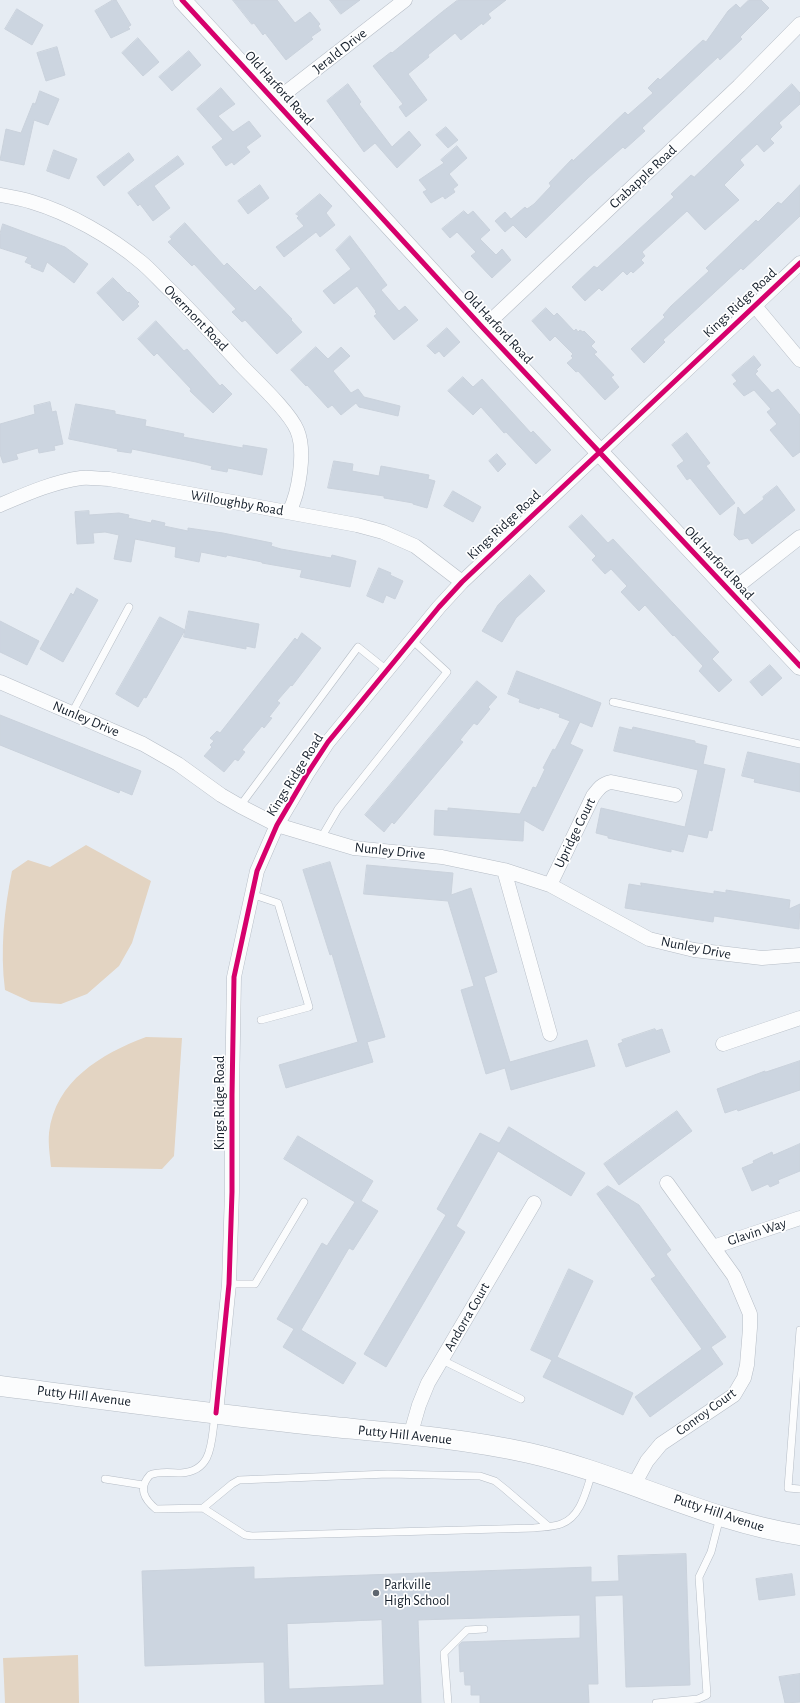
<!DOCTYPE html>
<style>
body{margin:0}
canvas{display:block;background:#e6ecf3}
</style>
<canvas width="800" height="1703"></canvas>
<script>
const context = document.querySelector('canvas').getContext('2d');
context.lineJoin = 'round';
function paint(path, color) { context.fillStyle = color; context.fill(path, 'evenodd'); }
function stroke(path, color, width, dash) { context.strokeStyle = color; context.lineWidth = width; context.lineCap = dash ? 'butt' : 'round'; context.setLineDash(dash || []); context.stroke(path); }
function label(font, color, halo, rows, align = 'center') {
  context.font = font + ' "Alegreya Sans",sans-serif'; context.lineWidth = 3.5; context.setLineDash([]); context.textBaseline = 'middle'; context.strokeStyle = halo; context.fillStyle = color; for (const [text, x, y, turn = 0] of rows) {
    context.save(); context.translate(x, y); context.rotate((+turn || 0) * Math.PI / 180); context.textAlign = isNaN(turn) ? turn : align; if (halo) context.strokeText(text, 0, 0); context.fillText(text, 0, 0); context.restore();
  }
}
const green = new Path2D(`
 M86,845L151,881L132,943L119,966L87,994L61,1004L31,1002L5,990C0,951 4,910 12,871L28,860L50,867Z
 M146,1037L182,1038L174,1156L162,1169L51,1167C50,1156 48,1144 49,1133C55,1081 101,1054 146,1037Z
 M78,1655L79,1703H5L3,1658Z`);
const building = new Path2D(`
 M113,0H116L131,25L128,27L130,29L111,38L95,11Z
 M233,0H277L295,23L310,12L320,24L318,26L321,30L311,37L313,39L286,60L265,33L263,35L254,23L252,24Z
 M330,0H360L341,14Z
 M458,0H506L488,14L491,18L483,25L482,23L461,40L455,33L428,55L429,57L408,74L427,100L406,117L399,107L403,104L373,66L391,52L392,53L442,12Z
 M749,0H761L769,8L740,37L742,39L720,60L718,57L642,128L645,131L625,149L623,147L588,178L526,238L513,225L505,232L495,221L505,212L511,219L525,207L527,209L534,204L551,186L549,183L572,159L573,161L625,112L628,115L653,93L648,88L658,78L660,80L703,40L706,42L728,11L736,4L740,8Z
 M17,9L43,25L32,45L5,29Z
 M138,38L159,62L143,76L122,53Z
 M57,47L65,75L46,81L37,53Z
 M189,51L201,65L172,91L159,77Z
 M348,84L361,102L359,104L392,147L409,131L421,145L397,168L375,143L364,152L327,101Z
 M792,84L800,93V104L779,123L782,127L770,139L774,143L764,152L757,144L740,160L744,165L724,185L739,200L705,230L687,211L642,252L645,256L641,260L644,263L633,273L631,271L627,275L623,271L602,291L599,288L585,301L572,287L594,266L597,268L674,197L671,194L691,175L694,177Z
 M221,88L235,104L218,116L233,132L249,121L261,136L246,147L250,152L234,165L232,162L226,166L212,147L223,139L197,109Z
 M40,91L59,99L48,125L34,120L24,165L0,160L6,129L21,133L33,103L35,104Z
 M446,127L458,140L448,148L436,135Z
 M457,146L467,158L449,174L458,185L453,189L455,192L445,199L443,196L431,203L423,192L427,190L419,180L444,163L441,160Z
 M54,150L77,159L69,179L47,171Z
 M129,153L134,160L104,186L97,177Z
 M178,156L184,164L154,186L170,208L153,221L140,204L138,206L128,193Z
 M260,185L269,198L248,214L238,201Z
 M800,185V216L743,270L741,268L663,340L665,342L644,363L631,349L665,317L663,315L671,306L709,271L706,268L756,220L758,222L778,202L781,204Z
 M320,194L332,206L326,213L335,225L320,237L316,232L284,257L276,247L304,226L297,218L299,216L296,214Z
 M464,211L468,215L473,211L490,230L480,239L496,255L502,249L511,260L492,278L471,256L476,252L457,232L450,238L442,229Z
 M185,223L224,266L227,263L255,291L260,286L292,319L291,320L302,332L277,354L245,320L242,322L232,312L236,309L194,264L192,266L168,242L172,239L170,237Z
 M3,224L65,247L88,264L74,283L47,262L43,272L31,267L32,265L25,262L28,257L0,248V234Z
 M350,236L387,285L381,290L399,311L405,306L418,320L394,340L374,316L377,314L375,312L376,311L357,286L334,304L323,291L351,269L336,250Z
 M113,278L128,293L129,292L139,302L137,304L139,306L123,321L97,293Z
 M546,308L554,316L557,313L574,331L576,329L578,332L580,330L583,332L584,331L595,342L591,346L597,352L594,354L614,375L611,377L619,387L605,400L578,371L576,372L567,363L573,358L571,356L573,354L555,336L550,341L532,321Z
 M156,321L184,351L187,349L220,386L222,384L232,394L213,413L190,391L191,389L157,353L154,356L138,339Z
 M447,328L460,342L444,357L439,351L435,354L427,346Z
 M316,347L328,359L341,347L350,356L333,371L351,393L358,389L364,397L400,406L398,416L359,407L356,403L341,415L332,405L328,408L307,385L306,386L291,370Z
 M754,356L761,365L756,370L758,371L755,374L772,393L778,389L800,415V452L793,457L770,430L777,424L767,412L771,409L754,390L744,396L733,384L737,381L732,375Z
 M463,377L473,387L482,379L531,433L533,431L551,450L536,464L506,432L504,433L481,407L473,415L448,391Z
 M50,402L52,412L56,411L63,444L54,446L55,450L39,453L38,448L16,454L18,459L3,463L0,454V424L35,414L34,406Z
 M76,404L115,411V414L146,420L145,426L184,434L183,437L243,448V445L267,449L262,475L228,468L227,472L211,469L212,466L196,462L132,449L131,453L117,451L118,449L69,439Z
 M687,433L710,463L706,466L735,503L720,515L690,478L687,480L677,466L684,461L672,445Z
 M497,454L506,464L498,472L489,461Z
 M334,461L353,464L352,471L379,476L381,466L429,475L428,479L435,481L427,508L413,504V503L384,498V496L328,488Z
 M777,486L795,510L752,544L748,538L739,540L734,535L738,507L744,515L764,499L763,497Z
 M453,491L481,507L473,522L444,506Z
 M89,511V515L119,513L129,515L128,518L151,523L152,520L165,523L164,526L188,531V528L223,533L272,543L271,546L281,549L331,558L332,555L356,561L350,587L300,577L302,570L262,563V562L227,555L226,557L201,552L199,562L175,557L176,547L135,539L131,562L114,559L119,535L105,532L93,533L94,543L77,544L75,512Z
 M582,515L608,543L613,539L719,652L712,659L732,680L719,692L699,671L703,666L674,635L673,636L645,605L639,611L621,592L627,586L611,569L605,574L592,560L596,556L569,527Z
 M379,568L391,573L390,575L403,581L395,599L386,595L383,603L367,596Z
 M530,575L545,591L516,618L502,642L482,631L498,605Z
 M77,588L98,600L63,662L40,649L71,593L73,595Z
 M189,611L259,624L255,648L246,646V649L184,637Z
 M160,617L185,630L146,698L144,697L138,707L116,694Z
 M0,621L39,641L27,665L0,652Z
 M302,633L321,648L292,686L291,685L277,701L280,703L269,717L272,718L264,728L262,726L242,750L245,752L238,761L235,759L224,772L204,756L212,747L210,745L214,741L210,738L217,731L220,733L295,638L297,640Z
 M770,665L782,678L762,696L750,682Z
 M517,671L601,703L592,727L580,722L570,744L583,750L543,831L524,820L523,841L434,835L435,810L448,811V808L520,814L533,787L536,788L545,769L543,768L553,749L555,750L570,721L559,717L560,714L540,707L539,709L519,702L520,699L508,694Z
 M477,681L497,697L488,707L490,709L477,725L474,723L460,740L463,742L394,824L392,822L384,832L365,815Z
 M0,715L141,771L132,795L120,790L119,793L0,745Z
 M620,727L632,730L633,727L695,741V743L707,746L703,764L725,769L712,831L709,830L707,838L688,834L683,852L671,849V852L608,838V836L596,833L601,808L685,827L698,770L614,751Z
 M748,752L800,764V792L754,782L755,779L742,776Z
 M330,862L385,1037L367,1042L373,1062L286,1088L279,1065L358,1042L332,954L330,955L303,870Z
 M367,865L453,873L451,895L471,888L497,972L484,977L510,1062L587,1040L595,1066L511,1090L505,1068L486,1074L461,990L474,986L448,901L364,894Z
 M641,883L714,894V891L726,893V890L790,900L789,909L800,904L799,929L714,916L713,922L625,908L629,884L641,886Z
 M655,1029L656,1031L662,1029L670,1052L626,1067L618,1044L623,1042L622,1040Z
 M800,1061V1090L738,1111L737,1109L725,1113L717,1089L765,1071V1072Z
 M677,1111L692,1131L619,1185L604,1164Z
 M509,1127L585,1173L571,1196L498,1151L456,1226L465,1232L386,1367L364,1354L446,1215L437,1209L480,1133L499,1143Z
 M298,1136L373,1181L361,1201L378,1211L353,1250L349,1248L301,1330L356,1363L343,1384L283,1347L294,1329L277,1319L322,1243L327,1246L355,1202L284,1159Z
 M800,1144V1171L778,1180L779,1183L770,1187L768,1184L752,1191L742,1168L754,1163L753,1161L772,1152L773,1155Z
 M608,1186L639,1205L671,1250L666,1254L726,1337L711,1347L723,1364L650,1417L635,1397L702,1349L651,1279L656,1276L597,1194Z
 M569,1269L593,1281L557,1357L633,1393L623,1415L543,1377L552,1360L531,1350Z
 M686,1554L690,1685L626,1687L623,1595L595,1596L598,1684H588L589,1703H480V1695H471V1685H465L464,1671L460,1672L459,1645L462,1642L580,1638V1615L418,1620L421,1703H265L264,1662L145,1666L142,1571L254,1567V1579L591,1567V1582L619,1581L618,1556ZM382,1620L384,1685L289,1689L287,1624Z
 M792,1574L795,1595L759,1600L756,1579Z
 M800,1674V1702L785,1703L779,1677Z`);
const service = new Path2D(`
 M613,702L800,744
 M72,713L129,607
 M240,806L358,647L388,671
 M321,838L338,809L447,672L412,640
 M251,894L278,903L309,1007L261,1020
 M229,1284H255L304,1202
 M800,1330L788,1488L800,1489
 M442,1360L521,1399
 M215,1415C211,1440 214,1471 181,1473C171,1473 159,1471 150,1475C138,1488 144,1499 156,1509L203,1508L245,1535L252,1536L534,1528C542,1527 553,1527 561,1524C581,1517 586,1491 592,1473
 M105,1479L143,1485
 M203,1508L232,1484L239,1480L388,1474L480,1476L495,1481L505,1489L548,1526
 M448,1703L444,1653L467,1630L484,1629
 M656,1703L698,1699L707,1695L699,1577L711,1552L720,1517`);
const minor = new Path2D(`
 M275,101L405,0
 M0,195C11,197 22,199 32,202C69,213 111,237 141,262C152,271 161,282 171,291C195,315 217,339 240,364C255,380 289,411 297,430C306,451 299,493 289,512
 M755,306L800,360
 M483,328L739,86L800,24
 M0,505C26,494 53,482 81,478C90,477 100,479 109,479L357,525L383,532L415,546L462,582
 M730,592L800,537
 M0,682L143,744L178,764L221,795L240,806L277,825L354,848L442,857L504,870L550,885L649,939L694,950L762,958L800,955
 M504,870L550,1034
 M550,885L593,796C599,788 602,784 611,782L675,795
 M723,1044L800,1018
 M713,1247L800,1218
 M216,1413L229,1284L232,1192V1095L234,977L257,871L277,825L307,774L328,742L439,607L462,582L800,263
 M410,1436L419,1405L428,1383L534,1203
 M634,1485L647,1461L661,1444L734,1395L744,1378L747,1365L750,1328V1314L734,1276L667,1183`);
const tertiary = new Path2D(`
 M182,0L483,328L800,666`);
const secondary = new Path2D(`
 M0,1386C102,1399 203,1413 305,1424C380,1432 456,1437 529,1453C621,1474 707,1521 800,1535`);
const cycleway = new Path2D(`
 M182,0L483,328L800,666
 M216,1413L229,1284L232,1192V1095L234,977L257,871L277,825L307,774L328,742L439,607L462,582L800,263`);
const markers = [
 [376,1593,4,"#5e6670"]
];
const streetNames = [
 ["Jerald Drive",340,51,-38],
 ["Old Harford Road",279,88,48],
 ["Crabapple Road",643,177,-43],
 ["Kings Ridge Road",740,303,-43],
 ["Overmont Road",196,318,46],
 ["Old Harford Road",498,327,47],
 ["Willoughby Road",237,503,10],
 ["Kings Ridge Road",504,525,-43],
 ["Old Harford Road",719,563,47],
 ["Nunley Drive",86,719,23],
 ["Kings Ridge Road",295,775,-58],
 ["Upridge Court",575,833,-64],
 ["Nunley Drive",390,851,6],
 ["Nunley Drive",696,948,11],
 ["Kings Ridge Road",220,1103,-90],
 ["Glavin Way",757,1232,-18],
 ["Andorra Court",467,1317,-60],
 ["Putty Hill Avenue",84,1396,7],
 ["Conroy Court",706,1412,-36],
 ["Putty Hill Avenue",405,1435,6],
 ["Putty Hill Avenue",719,1513,18]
];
const poiNames = [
 ["Parkville",384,1585],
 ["High School",384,1601]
];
paint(green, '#e3d4c2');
paint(building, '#ccd5e0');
stroke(building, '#cad2dc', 1);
stroke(service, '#b6bdc6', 8);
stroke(minor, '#b6bdc6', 15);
stroke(tertiary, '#b6bdc6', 19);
stroke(secondary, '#b6bdc6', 21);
stroke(service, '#fbfcfd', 7);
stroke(minor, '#fbfcfd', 14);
stroke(tertiary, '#fbfcfd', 18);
stroke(secondary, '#fbfcfd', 20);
stroke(cycleway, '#d6006c', 5);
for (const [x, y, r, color] of markers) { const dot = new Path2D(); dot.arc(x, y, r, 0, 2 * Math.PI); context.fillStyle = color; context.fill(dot); stroke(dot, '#fff', 1.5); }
label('14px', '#141e2a', '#fff', streetNames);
label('14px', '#141e2a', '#fff', poiNames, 'left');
</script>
